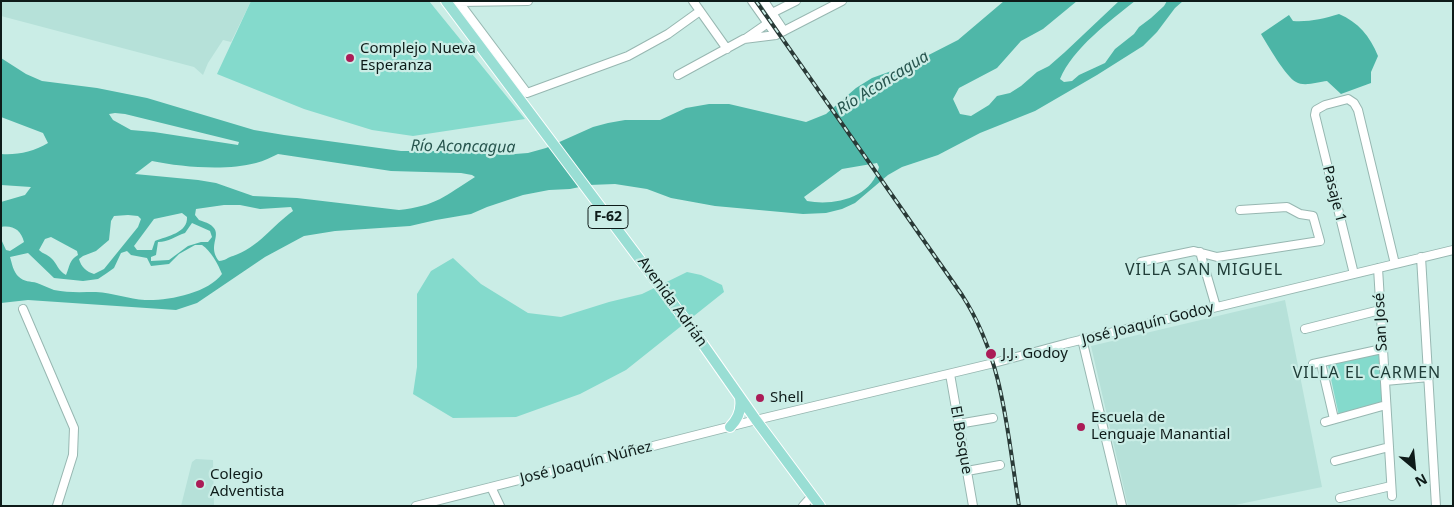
<!DOCTYPE html>
<meta charset="utf-8">
<style>
body{margin:0}
#map{position:relative;width:1454px;height:507px;overflow:hidden;background:#caede6;font-family:"Noto Sans",sans-serif}
canvas{display:block}
.frame{position:absolute;inset:0;border:2px solid #0e1b19;pointer-events:none}
.north{position:absolute;left:1389px;top:442px;width:50px;height:50px;-webkit-text-stroke:4px #caede6;paint-order:stroke;rotate:152deg;font-size:14px;font-weight:700;line-height:20px;text-align:center;color:#0e1b19}
.north::after{content:'';display:block;margin:auto;width:18px;height:22px;background:#0e1b19;clip-path:polygon(50% 0,100% 100%,50% 72%,0 100%)}
</style>
<div id="map">
<canvas width="1454" height="507"></canvas>
<div class="frame"></div>
<div class="north">N</div>
</div>
<script>
const context = document.querySelector('canvas').getContext('2d');
context.lineJoin = 'round';
function paint(path, color) { context.fillStyle = color; context.fill(path, 'evenodd'); }
function stroke(path, color, width, dash) { context.strokeStyle = color; context.lineWidth = width; context.lineCap = dash ? 'butt' : 'round'; context.setLineDash(dash || []); context.stroke(path); }
function label(font, color, halo, rows, align = 'center') {
  context.font = font + ' "Noto Sans",sans-serif'; context.lineWidth = 4.5; context.setLineDash([]); context.textBaseline = 'middle'; context.strokeStyle = halo; context.fillStyle = color; for (const [text, x, y, turn = 0] of rows) {
    context.save(); context.translate(x, y); context.rotate((+turn || 0) * Math.PI / 180); context.textAlign = isNaN(turn) ? turn : align; if (halo) context.strokeText(text, 0, 0); context.fillText(text, 0, 0); context.restore();
  }
}
const built = new Path2D(`
 M1,1H251L231,42L223,40L208,63L203,75L194,67L1,16Z
 M1285,300L1322,487L1230,506H1128L1091,346Z
 M196,459L213,460L214,506H181L192,462Z`);
const green = new Path2D(`
 M251,1H429L525,119L413,136L372,130L304,109L217,74Z
 M453,258L481,284L528,313L561,317L609,302L642,294L687,272L701,275L722,285L724,292L626,370L580,394L516,417L453,418L413,394L417,367V294L431,271Z
 M1380,352L1384,405L1339,416L1328,365Z`);
const forest = new Path2D(`
 M1339,14C1358,22 1370,36 1378,56L1371,72V83L1341,94L1327,81C1318,82 1304,87 1296,82C1286,77 1267,44 1261,34L1289,15L1293,21C1309,22 1323,19 1339,14Z`);
const water = new Path2D(`
 M1004,1H1077L1043,29L1021,41L997,68L959,88L953,99L960,114L971,116L989,105L997,96L1010,93L1021,86L1037,72L1049,66L1065,52L1119,1H1135C1110,21 1073,48 1060,79L1064,82L1072,81L1079,75L1105,63L1115,49L1134,34L1139,27L1151,18L1164,6L1167,1H1183L1175,8L1157,32L1143,46L1097,75L1035,111L980,133L938,155L902,167L888,175L855,203L842,209L826,213L803,214L715,206L671,198L647,189L615,184L589,185L570,189L549,190L523,195L487,207L471,214L436,220L410,226L335,231L304,236L265,257L197,303L176,310L28,300L1,303V239L6,250L10,251L24,242C21,230 13,225 1,227V202L25,195L31,187L1,185V154C18,155 33,152 48,143L43,133L1,117V58L26,74L42,81L97,88L147,98L254,130L284,135L401,151H477L502,155L528,153L546,148L593,127L608,123L625,120H660L686,108L709,104H729L806,122L826,114L856,88L872,78L911,64L958,40ZM115,113L125,114L239,142L238,145L154,132L131,130L113,120L109,114ZM278,154L391,171L461,173L472,175L475,177C445,196 436,206 399,210L297,198L253,196L216,183L198,180L135,174L152,161C181,167 226,171 256,163C264,161 271,157 278,154ZM877,163L879,167C872,198 834,206 807,201L804,197L842,169ZM224,205H240L260,209L291,207L293,211C273,225 258,248 233,256C228,257 225,261 219,261C204,242 232,230 199,220L195,215L196,209ZM182,213L187,217C188,233 167,236 155,241L152,250H137L134,246L154,219ZM128,215L138,216L141,219L138,227L104,269L94,274C87,272 81,267 79,259L83,256L96,251L109,240L111,221L114,216ZM192,223L210,231L212,237L208,242H201L188,246L169,260L151,261V257L156,255L158,242C169,242 175,236 185,233ZM51,237L77,251L78,255C69,260 70,266 66,275C58,271 57,263 51,258C47,254 43,254 39,250L45,239ZM195,245H202C211,251 218,264 222,274C208,293 168,301 145,300C129,299 113,293 96,292C82,292 68,293 54,290C48,288 43,285 37,283C30,281 24,282 19,277C13,272 12,263 10,257L28,253L54,278L83,281L98,279L107,273L114,268L121,253L127,251L131,255L147,258L151,266L169,264L179,254Z`);
const minor = new Path2D(`
 M458,1L527,93L628,56L668,34L700,11
 M693,1L727,49
 M752,1L776,35
 M764,1L784,31
 M459,2L528,1
 M772,13L796,1
 M745,39L768,23
 M678,75L744,39L776,35L842,1
 M1200,252L1216,307
 M1421,257L1436,506
 M1141,262L1194,251L1217,257L1320,241L1313,216L1300,214L1287,207L1240,210
 M1378,268L1392,496
 M1354,274L1315,115L1316,110L1325,105L1348,99L1354,103L1358,110L1395,264
 M23,309L74,428L73,455L57,506
 M1305,329L1380,310
 M1082,339L1122,506
 M1321,363L1334,419
 M1313,364L1382,349
 M950,374L973,506
 M1385,381L1429,377
 M1325,422L1386,405
 M958,424L993,418
 M1335,461L1389,447
 M967,471L1000,465
 M491,487L500,506
 M1340,498L1391,486
 M416,506L756,420L994,363L1068,343L1453,250
 M803,506L812,496`);
const major = new Path2D(`
 M446,1L695,333L756,420L820,506
 M730,427C738,419 742,410 740,398`);
const rail = new Path2D(`
 M756,1L962,295C1004,360 1007,432 1019,506`);
const markers = [
 [350,58,5,"#ab1c57"],
 [991,354,6,"#ab1c57"],
 [760,398,5,"#ab1c57"],
 [1081,427,5,"#ab1c57"],
 [200,484,5,"#ab1c57"]
];
const shields = [
 [608,217,40]
];
const shieldNames = [
 ["F-62",608,217]
];
const poiNames = [
 ["Complejo Nueva",360,49],
 ["Esperanza",360,66],
 ["J.J. Godoy",1002,354],
 ["Shell",770,398],
 ["Escuela de",1091,418],
 ["Lenguaje Manantial",1091,435],
 ["Colegio",210,475],
 ["Adventista",210,492]
];
const streetNames = [
 ["Pasaje 1",1334,194,76],
 ["Avenida Adrián",672,302,54],
 ["San José",1381,322,-93],
 ["José Joaquín Godoy",1148,324,-14],
 ["El Bosque",961,440,80],
 ["José Joaquín Núñez",586,463,-14]
];
const waterNames = [
 ["Río Aconcagua",883,83,-32],
 ["Río Aconcagua",463,147,1]
];
const neighbourhoodNames = [
 ["VILLA SAN MIGUEL",1204,270],
 ["VILLA EL CARMEN",1367,373]
];
paint(built, '#b6e1d9');
paint(green, '#84dacc');
paint(forest, '#4cb5a6');
paint(water, '#4fb7a8');
stroke(minor, '#97b7b1', 10);
stroke(major, '#fff', 12);
stroke(minor, '#fff', 8);
stroke(major, '#99ded4', 10);
stroke(rail, '#293a37', 4);
stroke(rail, '#caede6', 2, [5.5]);
for (const [x, y, r, color] of markers) { const dot = new Path2D(); dot.arc(x, y, r, 0, 2 * Math.PI); context.fillStyle = color; context.fill(dot); stroke(dot, '#caede6', 2); }
for (const [x, y, w] of shields) { const box = new Path2D(); box.roundRect(x - w / 2, y - 11.5, w, 23, 4); context.fillStyle = '#caede6'; context.fill(box); stroke(box, '#0e1b19', 1); }
label('bold 14px', '#0e1b19', null, shieldNames);
label('15px', '#0e1b19', '#caede6', poiNames, 'left');
label('15px', '#0e1b19', '#caede6', streetNames);
label('italic 16px', '#27554e', '#caede6', waterNames);
context.letterSpacing = '1px';
label('16px', '#203d38', '#caede6', neighbourhoodNames);
context.letterSpacing = '0px';
</script>
